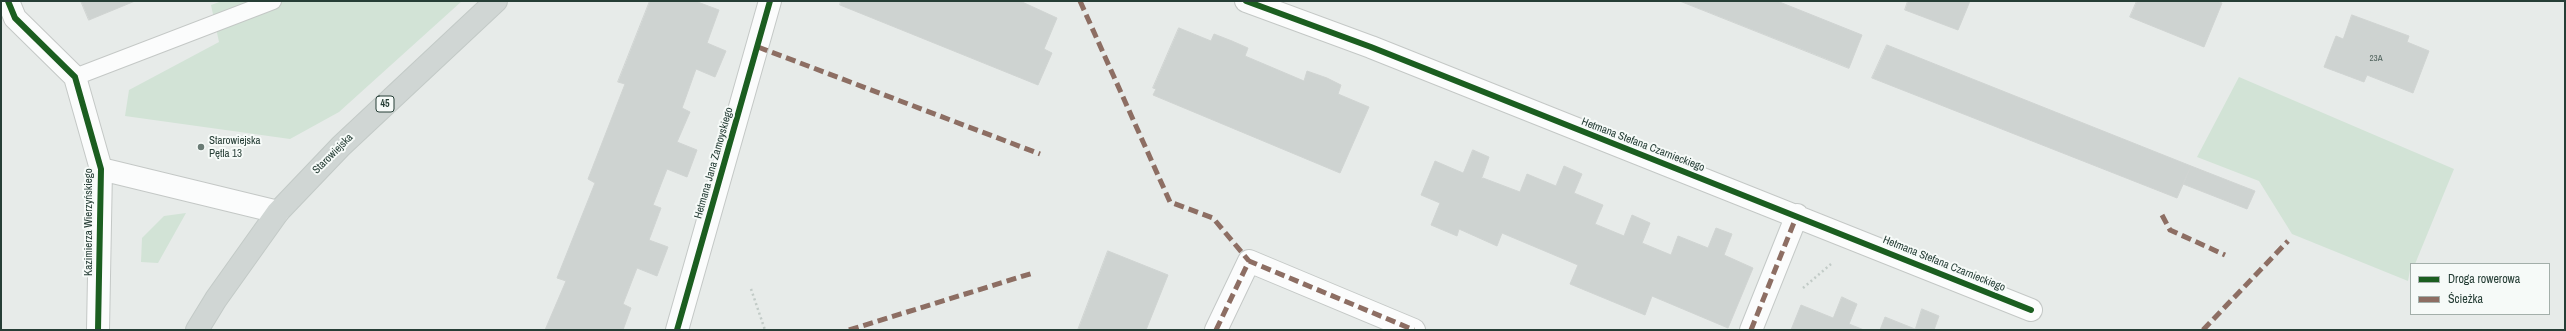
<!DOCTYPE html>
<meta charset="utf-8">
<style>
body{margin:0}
#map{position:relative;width:2566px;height:331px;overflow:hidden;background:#e7ebe9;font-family:"Archivo Narrow",sans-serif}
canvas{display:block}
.frame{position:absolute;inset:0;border:2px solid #263e36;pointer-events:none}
.legend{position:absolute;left:2410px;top:263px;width:140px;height:52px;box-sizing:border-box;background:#f6faf8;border:1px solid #a3afaa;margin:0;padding:5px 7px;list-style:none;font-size:12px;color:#263e36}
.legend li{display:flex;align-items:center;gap:8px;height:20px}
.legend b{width:20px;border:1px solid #a3afaa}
</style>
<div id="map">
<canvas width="2566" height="331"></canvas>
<div class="frame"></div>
<ul class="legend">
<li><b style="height:5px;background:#1b5e20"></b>Droga rowerowa</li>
<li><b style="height:5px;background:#8d6e63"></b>Ścieżka</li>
</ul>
</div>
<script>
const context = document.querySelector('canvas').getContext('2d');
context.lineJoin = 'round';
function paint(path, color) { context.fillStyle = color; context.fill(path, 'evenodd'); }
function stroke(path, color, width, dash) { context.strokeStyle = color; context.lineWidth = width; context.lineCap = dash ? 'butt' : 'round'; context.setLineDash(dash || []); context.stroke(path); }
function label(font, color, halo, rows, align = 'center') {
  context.font = font + ' "Archivo Narrow",sans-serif'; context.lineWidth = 4; context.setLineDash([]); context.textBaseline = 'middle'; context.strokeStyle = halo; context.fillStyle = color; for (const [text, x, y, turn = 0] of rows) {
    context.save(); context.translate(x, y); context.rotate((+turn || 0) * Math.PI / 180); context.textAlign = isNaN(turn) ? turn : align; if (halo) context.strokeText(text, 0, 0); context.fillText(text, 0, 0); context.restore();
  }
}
const green = new Path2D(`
 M222,1H462L339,112L290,139L125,116L129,90L219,42L211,5Z
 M2239,77L2454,169L2415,264H2411L2408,281L2292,234L2259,181L2197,157Z
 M186,213L158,263L141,262L142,238L164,216Z`);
const building = new Path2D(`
 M81,1H135L89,20Z
 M650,1H695L719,10L707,43L726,51L715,77L696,69L682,108L690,112L677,142L697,150L687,177L667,169L653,205L661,208L649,240L668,247L657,276L637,268L623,304L631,308L623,330H545L566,281L557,278L595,183L588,179L625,84L618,82Z
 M841,1H1020L1057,18L1044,49L1052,53L1038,85L840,5Z
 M1680,1H1777L1862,35L1849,68Z
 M1908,1H1970L1958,30L1905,10Z
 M2137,1H2216L2222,3L2204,47L2130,17Z
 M2352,15L2409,36L2407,42L2429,51L2413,93L2367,75L2364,82L2324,67L2336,36L2343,39Z
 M1179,28L1211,41L1214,34L1232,41L1248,48L1245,56L1304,81L1307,71L1327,78L1341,85L1338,94L1369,107L1340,173L1153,95L1156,89L1153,88Z
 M1887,45L2191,166L2177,198L1872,78Z
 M1473,150L1489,157L1481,180L1483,178L1520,192L1527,174L1556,186L1564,166L1582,174L1574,193L1603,205L1595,224L1624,236L1632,215L1650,223L1642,243L1671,255L1678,236L1708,248L1716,228L1732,234L1724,255L1753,268L1728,328L1652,296L1645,315L1570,284L1578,265L1502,233L1497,246L1459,229L1457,236L1431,225L1440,203L1421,195L1435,161L1463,173Z
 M2191,166L2255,191L2247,209L2183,184Z
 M1108,251L1168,275L1146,330H1078Z
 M1842,297L1857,304L1849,324L1864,330H1791L1801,305L1833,318Z
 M1922,309L1939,316L1934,330H1880L1885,317L1915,329Z`);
const path = new Path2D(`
 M1803,288L1831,264
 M751,289L765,330`);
const service = new Path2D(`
 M75,77L273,1`);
const minor = new Path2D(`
 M8,1L15,18L75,77L101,169L98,330
 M1246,1L1371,47L2031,310
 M101,169L278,212
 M677,330L770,1
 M1216,330L1249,261L1414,330
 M1751,330L1797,215`);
const primary = new Path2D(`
 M197,330L216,299L278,212L341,146L496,1`);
const quiet = new Path2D(`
 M1080,1L1170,202L1213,218L1249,261
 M758,47L1040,154
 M2162,215L2170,230L2225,255
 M849,330L1033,273
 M1216,330L1249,261L1414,330
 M1751,330L1797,215
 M2203,330L2288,241`);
const cycleway = new Path2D(`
 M8,1L15,18L75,77L101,169L98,330
 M1246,1L1371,47L2031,310
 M677,330L770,1`);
const markers = [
 [201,147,4,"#6a7b75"]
];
const numberNames = [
 ["23A",2376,59]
];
const shields = [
 [385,104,18]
];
const shieldNames = [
 ["45",385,104]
];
const poiNames = [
 ["Starowiejska",209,141],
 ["Pętla 13",209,154]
];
const streetNames = [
 ["Hetmana Stefana Czarnieckiego",1643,145,21],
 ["Starowiejska",333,154,-45],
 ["Hetmana Jana Zamoyskiego",714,163,-74],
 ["Kazimierza Wierzyńskiego",89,222,-90],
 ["Hetmana Stefana Czarnieckiego",1944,264,22]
];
paint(green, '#d2e3d6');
paint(building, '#ced3d1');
stroke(building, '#d0d4d2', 1);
stroke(service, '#c4c8c6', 18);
stroke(minor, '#c4c8c6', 24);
stroke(primary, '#c3cac7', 24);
stroke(path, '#c2cbc7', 2.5, [2, 3]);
stroke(service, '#fbfcfc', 16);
stroke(minor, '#fbfcfc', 22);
stroke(primary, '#d0d6d4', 22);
stroke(quiet, '#8d6e63', 5, [10, 5]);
stroke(cycleway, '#1b5e20', 6);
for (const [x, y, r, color] of markers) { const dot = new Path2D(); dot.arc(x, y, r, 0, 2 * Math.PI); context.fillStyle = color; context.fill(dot); stroke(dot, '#f6faf8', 1.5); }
label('9px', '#51645e', null, numberNames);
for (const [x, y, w] of shields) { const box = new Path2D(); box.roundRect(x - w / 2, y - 8, w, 16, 3); context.fillStyle = '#f6faf8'; context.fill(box); stroke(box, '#263e36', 1); }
label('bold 10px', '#263e36', null, shieldNames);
label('11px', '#263e36', '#f6faf8', poiNames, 'left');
label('11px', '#263e36', '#f6faf8', streetNames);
</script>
